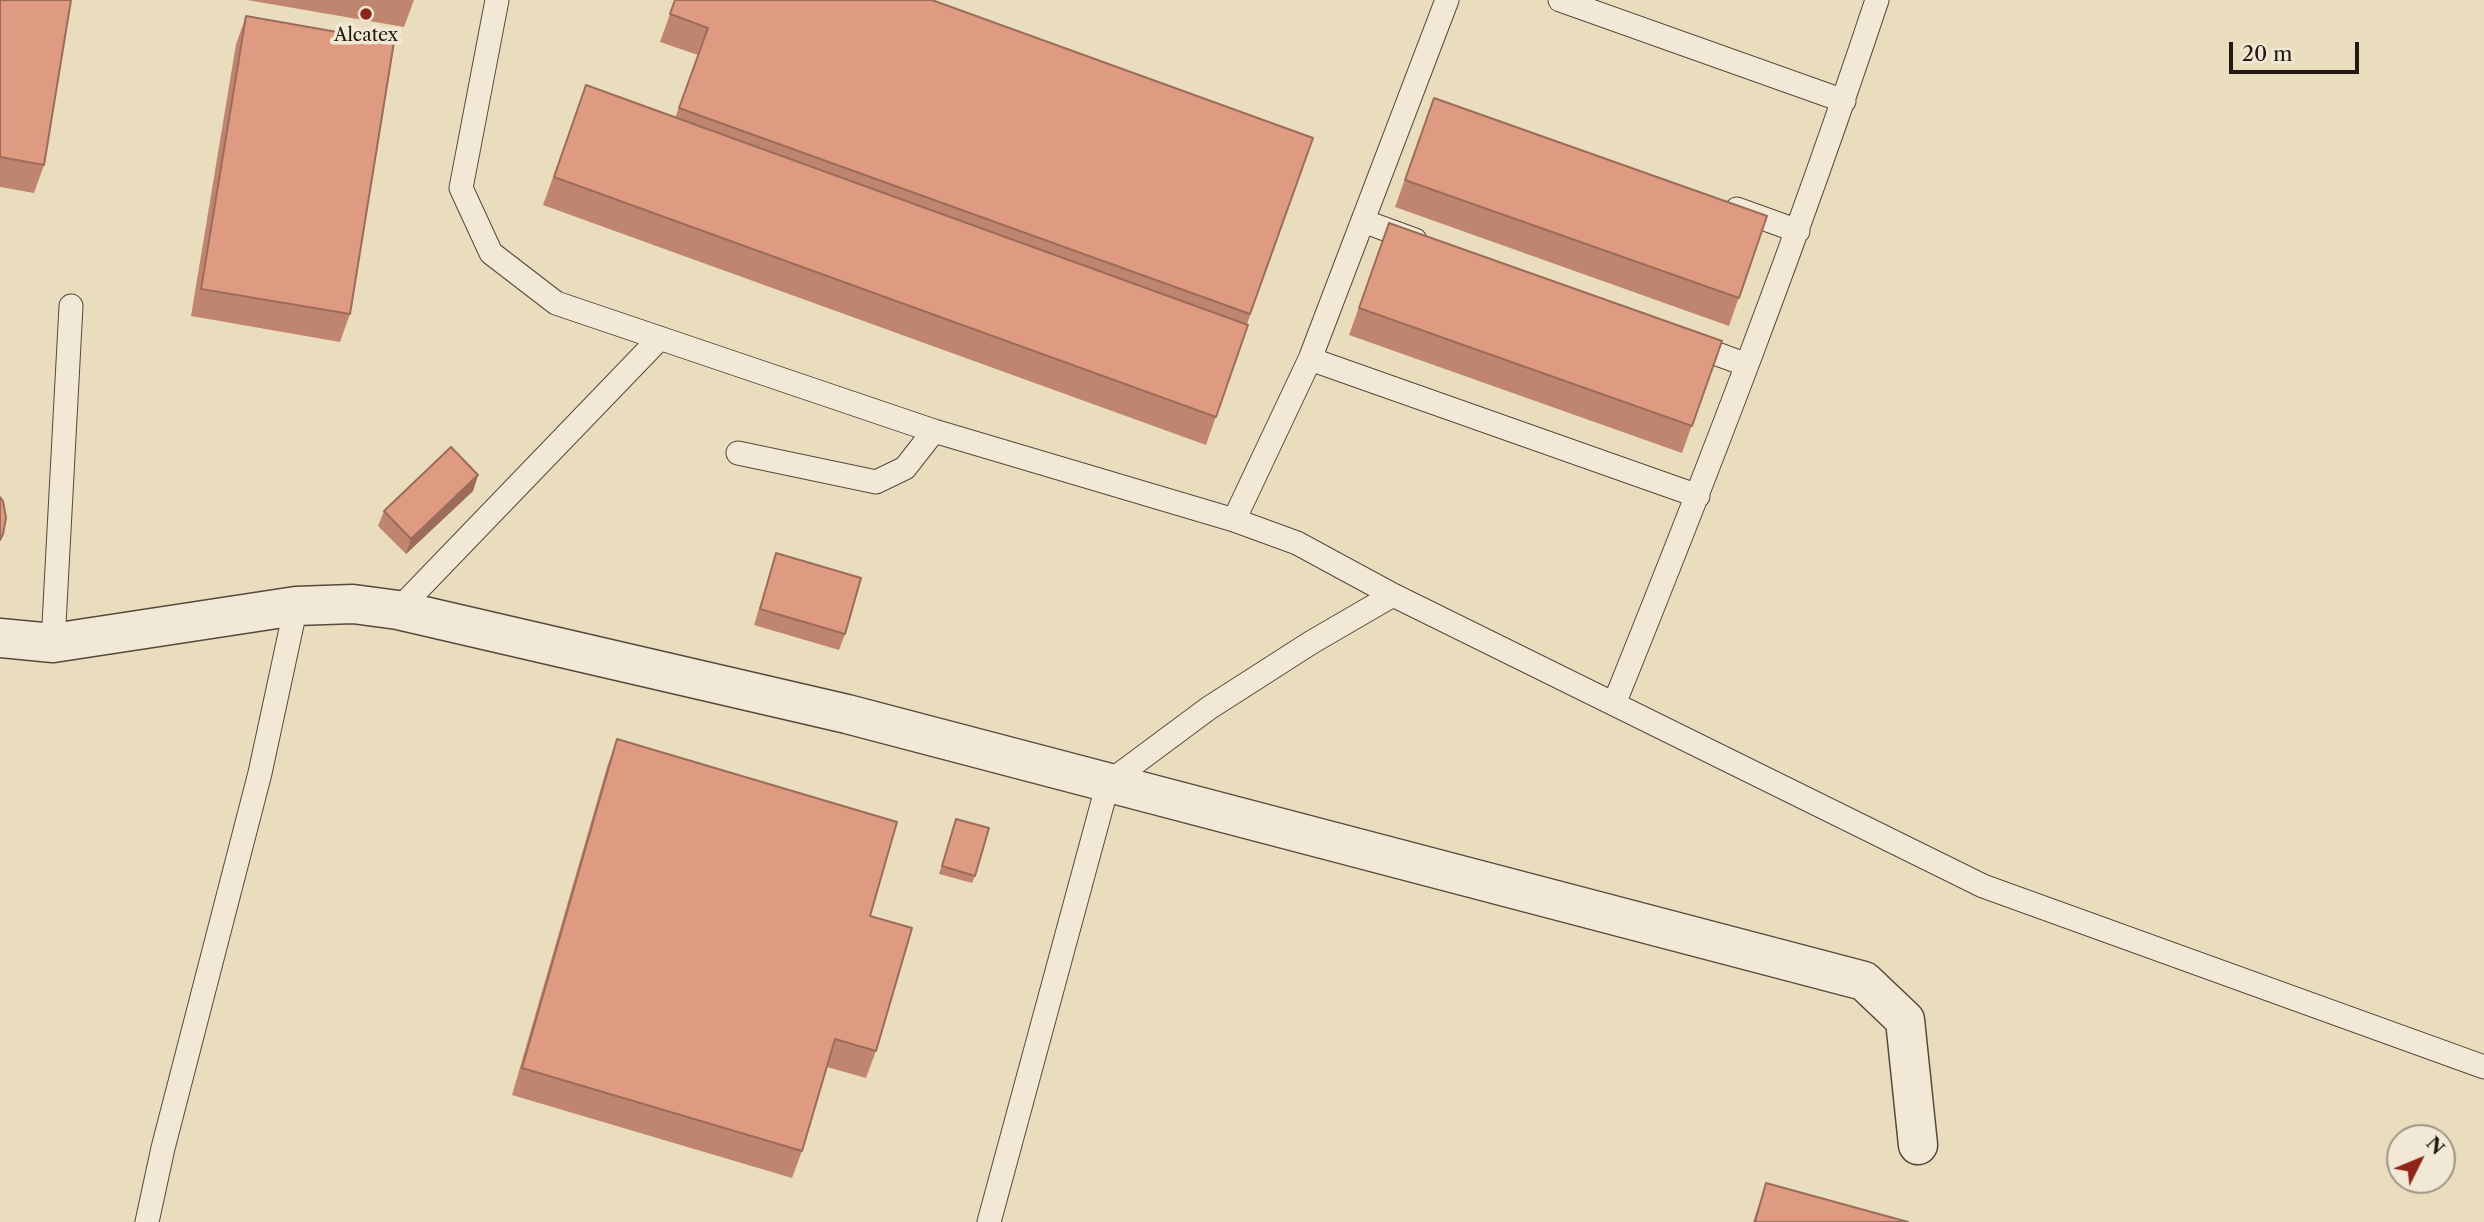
<!DOCTYPE html>
<style>
body{margin:0}
#map{position:relative;width:2484px;height:1222px;overflow:hidden;background:#eaddbe;font-family:"Libre Caslon Text",serif}
canvas{display:block}
.north{position:absolute;left:2386px;top:1124px;width:70px;height:70px;box-sizing:border-box;background:#f1e9d5;border:2px solid #9f9587;border-radius:50%;rotate:47deg;font-size:19px;font-weight:700;line-height:28px;text-align:center;color:#231812}
.north::after{content:'';display:block;margin:auto;width:24px;height:32px;background:#8f2418;clip-path:polygon(50% 0,100% 100%,50% 72%,0 100%)}
.scale{position:absolute;left:2229px;top:42px;width:130px;height:32px;box-sizing:border-box;border:4px solid #231812;border-top:0;padding-left:9px;font-size:21px;line-height:24px;white-space:nowrap;color:#231812;-webkit-text-stroke:5px #f1e9d5;paint-order:stroke}
</style>
<div id="map">
<canvas width="2484" height="1222"></canvas>
<div class="north">N</div>
<div class="scale">20 m</div>
</div>
<script>
const context = document.querySelector('canvas').getContext('2d');
context.lineJoin = 'round';
function stroke(path, color, width, dash) { context.strokeStyle = color; context.lineWidth = width; context.lineCap = dash ? 'butt' : 'round'; context.setLineDash(dash || []); context.stroke(path); }
function paint(path, color) { context.fillStyle = color; context.fill(path, 'evenodd'); }
function label(font, color, halo, rows, align = 'center') {
  context.font = font + ' "Libre Caslon Text",serif'; context.lineWidth = 7; context.setLineDash([]); context.textBaseline = 'middle'; context.strokeStyle = halo; context.fillStyle = color; for (const [text, x, y, turn = 0] of rows) {
    context.save(); context.translate(x, y); context.rotate((+turn || 0) * Math.PI / 180); context.textAlign = isNaN(turn) ? turn : align; if (halo) context.strokeText(text, 0, 0); context.fillText(text, 0, 0); context.restore();
  }
}
const service = new Path2D(`
 M497,0L461,188L491,253L556,303L934,431L1234,520L1297,543L1393,595L1983,886L2484,1067
 M1560,0L1844,101
 M1737,209L1798,231
 M1363,221L1415,240
 M1690,344L1747,365
 M1310,359L1698,496
 M738,453L876,482L905,468L934,431
 M1234,520L1310,359L1447,0
 M398,610L660,338
 M53,643L71,306
 M1614,704C1708,471 1798,238 1877,0
 M147,1222L163,1148L260,773L296,606
 M989,1222L1108,783L1209,708L1312,642L1393,595`);
const minor = new Path2D(`
 M0,638L53,643L296,606L353,604L398,610L847,714L1864,981L1905,1020L1918,1145`);
const wall = new Path2D(`
 M0,0L44,165L34,193L0,187Z
 M247,0H414L404,27Z
 M675,0L1313,138L1247,324L1248,325L1206,445L543,205L586,85L675,118L698,55L660,42Z
 M246,16L350,314L340,342L191,316L236,44Z
 M1434,98L1767,216L1729,326L1395,207Z
 M1389,223L1722,341L1682,453L1349,335Z
 M478,475L473,491L406,554L378,526L384,511Z
 M776,553L845,634L839,650L754,625Z
 M617,739L870,916L876,1051L866,1078L827,1067L802,1151L792,1178L512,1095L607,767Z
 M956,819L975,876L972,883L939,874Z
 M1766,1183L1908,1222H1753Z`);
const shadedWall = new Path2D(`
 M478,475L473,491L406,554L411,539Z`);
const building = new Path2D(`
 M0,0H71L44,165L0,157Z
 M675,0H932L1313,138L1250,314L679,108L708,28L670,14Z
 M246,16L394,42L350,314L201,289Z
 M586,85L1248,325L1216,417L554,177Z
 M1434,98L1767,216L1739,298L1405,180Z
 M1389,223L1722,341L1692,426L1359,308Z
 M451,447L478,475L411,539L384,511Z
 M0,497L3,501L6,518L3,534L0,540Z
 M776,553L861,578L845,634L760,609Z
 M617,739L897,822L870,916L912,928L876,1051L835,1039L802,1151L522,1068Z
 M956,819L989,828L975,876L942,866Z
 M1766,1183L1908,1222H1755Z`);
const markers = [
 [366,14,7,"#8f2418"]
];
const poiNames = [
 ["Alcatex",366,36]
];
stroke(service, '#55493d', 25);
stroke(minor, '#55493d', 41);
stroke(service, '#f1e9d5', 23);
stroke(minor, '#f1e9d5', 38);
paint(wall, '#c0856f');
paint(shadedWall, '#9c6c5a');
paint(building, '#df9b81');
stroke(building, '#9c6c5a', 2);
for (const [x, y, r, color] of markers) { const dot = new Path2D(); dot.arc(x, y, r, 0, 2 * Math.PI); context.fillStyle = color; context.fill(dot); stroke(dot, '#f1e9d5', 2.5); }
label('18px', '#231812', '#f1e9d5', poiNames);
</script>
